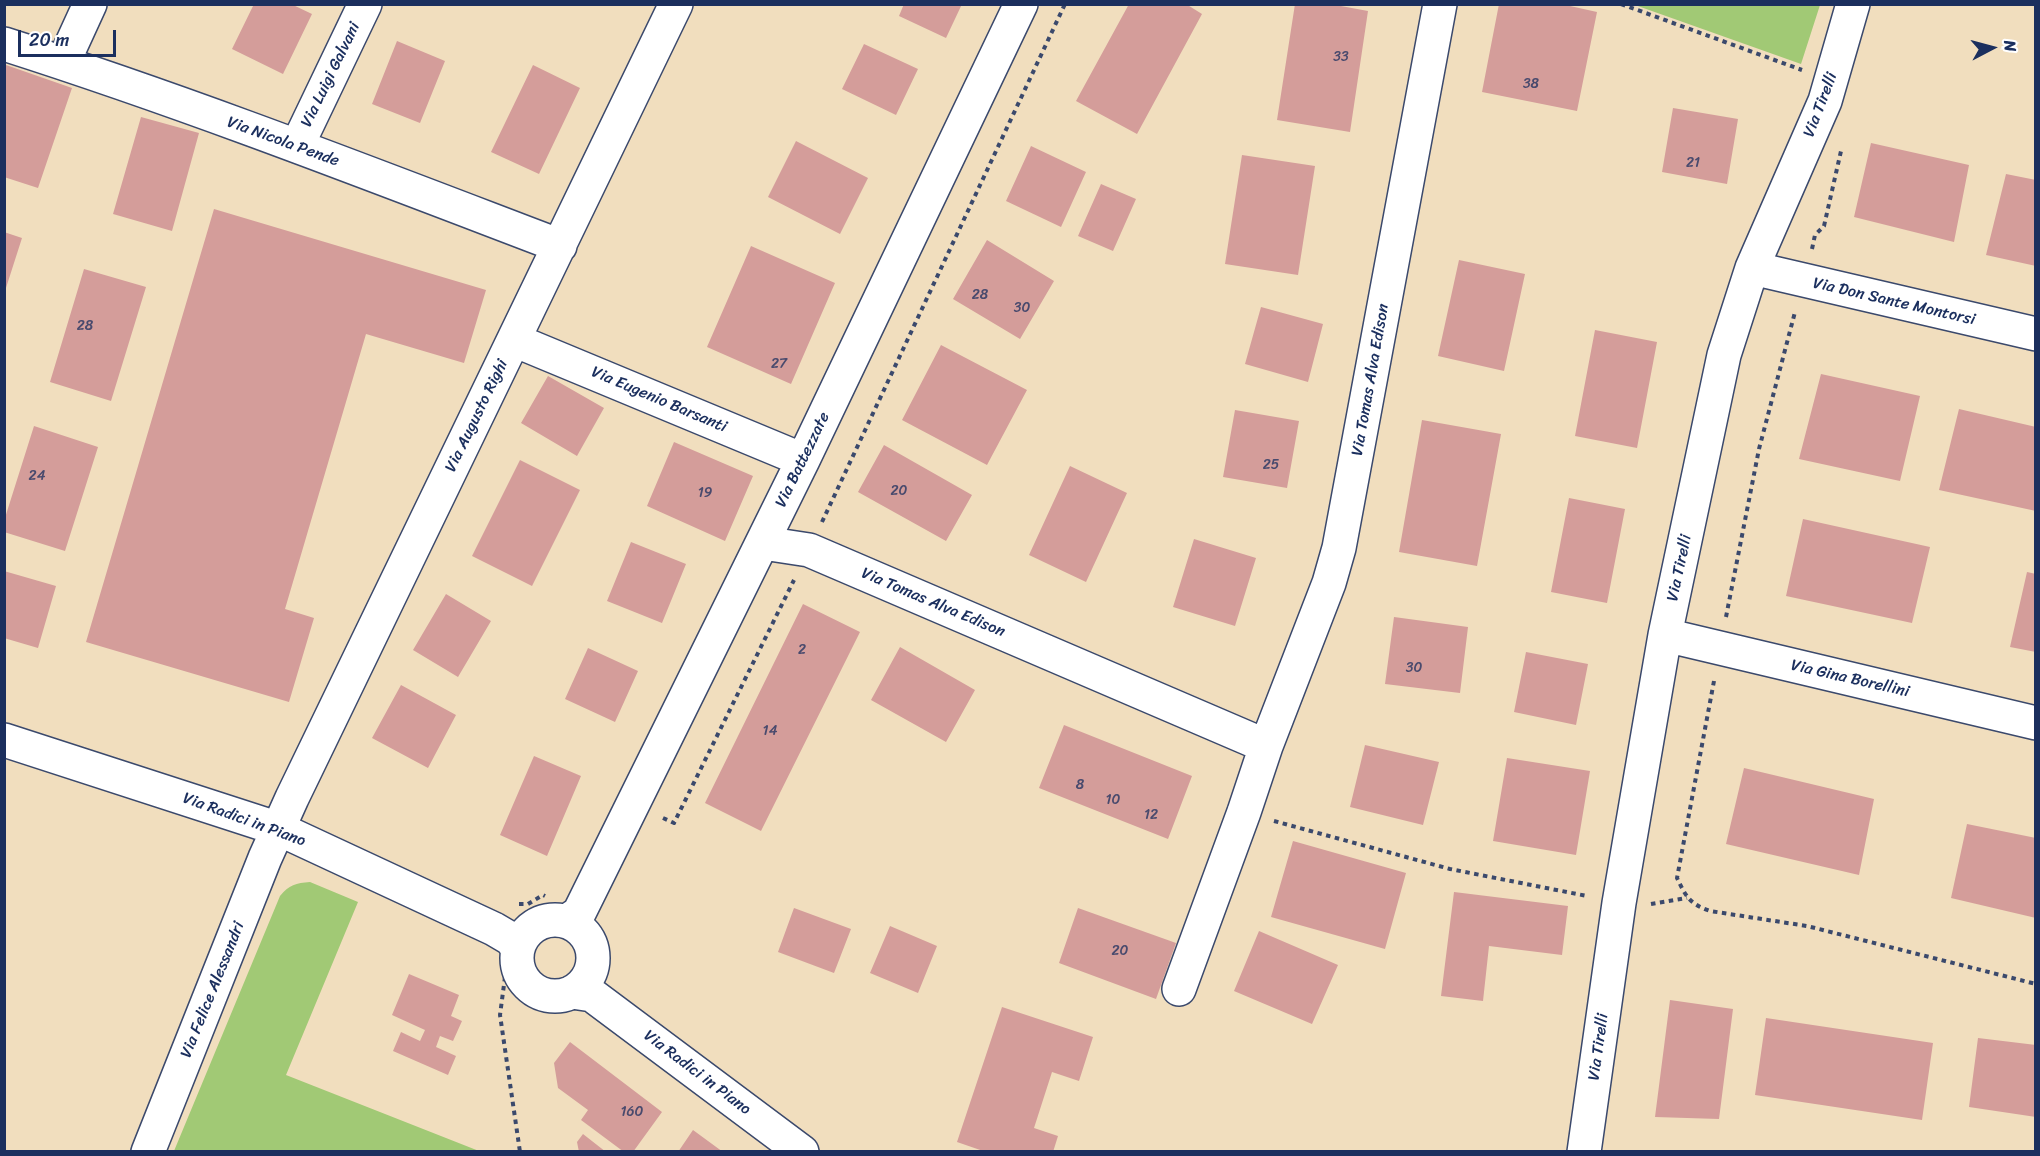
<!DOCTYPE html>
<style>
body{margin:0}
#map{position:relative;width:2040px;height:1156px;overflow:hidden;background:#f1debe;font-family:Sriracha,sans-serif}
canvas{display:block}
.frame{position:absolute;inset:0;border:6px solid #1b2f5e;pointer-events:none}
.north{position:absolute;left:1962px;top:18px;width:60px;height:60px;-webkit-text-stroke:4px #fff;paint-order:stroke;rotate:84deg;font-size:16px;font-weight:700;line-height:24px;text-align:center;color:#1b2f5e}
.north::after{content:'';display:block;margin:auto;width:21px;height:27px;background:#1b2f5e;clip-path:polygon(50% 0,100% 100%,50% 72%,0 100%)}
.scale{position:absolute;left:18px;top:30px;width:98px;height:27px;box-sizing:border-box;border:3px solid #1b2f5e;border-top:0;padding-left:8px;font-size:18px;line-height:21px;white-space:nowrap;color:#1b2f5e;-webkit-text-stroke:4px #fff;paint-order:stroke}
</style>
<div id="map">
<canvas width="2040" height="1156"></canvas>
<div class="frame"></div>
<div class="north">N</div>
<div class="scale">20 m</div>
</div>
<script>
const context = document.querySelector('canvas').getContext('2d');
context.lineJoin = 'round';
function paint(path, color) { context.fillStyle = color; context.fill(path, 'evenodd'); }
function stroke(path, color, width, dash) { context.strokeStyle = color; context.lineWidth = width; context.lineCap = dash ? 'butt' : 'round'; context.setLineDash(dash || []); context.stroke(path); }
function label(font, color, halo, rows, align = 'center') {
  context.font = font + ' Sriracha,sans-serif'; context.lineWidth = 5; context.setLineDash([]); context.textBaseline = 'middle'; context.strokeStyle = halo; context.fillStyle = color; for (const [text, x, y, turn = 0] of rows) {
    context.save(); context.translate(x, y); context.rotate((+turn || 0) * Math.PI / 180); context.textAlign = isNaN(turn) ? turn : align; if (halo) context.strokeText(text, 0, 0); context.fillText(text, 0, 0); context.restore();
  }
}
const green = new Path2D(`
 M1635,5H1820L1801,64Z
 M310,882L358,902L286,1075L479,1151H174L280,896C289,885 296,883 310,882Z`);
const building = new Path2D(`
 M254,4H291L312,14L283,74L232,49Z
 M904,4H962L946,38L899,16Z
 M1129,4H1186L1202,14L1137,134L1076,101Z
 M1295,4H1330L1368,11L1350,132L1277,120Z
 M1499,4H1561L1597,12L1577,111L1482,92Z
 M397,41L445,61L420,123L372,104Z
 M864,44L918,69L896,115L842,89Z
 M6,65L72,88L38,188L4,177V70Z
 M533,65L580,88L539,174L491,152Z
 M1673,108L1738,119L1727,184L1662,172Z
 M141,117L199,133L172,231L113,214Z
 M796,141L868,178L840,234L768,197Z
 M1871,143L1969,165L1954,242L1854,217Z
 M1031,146L1086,172L1061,227L1006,201Z
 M1242,155L1315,166L1298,275L1225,264Z
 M2006,174L2036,180V266L1986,255Z
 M1101,184L1136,199L1113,251L1078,236Z
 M214,209L486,290L464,363L366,334L285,609L314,618L289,702L86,642Z
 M4,232L22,238L5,291H4Z
 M987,240L1054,281L1020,339L953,299Z
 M751,246L835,283L791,384L707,347Z
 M1459,260L1525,274L1504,371L1438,356Z
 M84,269L146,287L111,401L50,382Z
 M1261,307L1323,324L1308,382L1245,364Z
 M1595,330L1657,342L1637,448L1575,436Z
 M941,345L1027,390L987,465L902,420Z
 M1821,374L1920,396L1900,481L1799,459Z
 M548,376L604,408L577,456L521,423Z
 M1959,409L2036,427V511L1939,490Z
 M1235,410L1299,421L1287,488L1223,477Z
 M1422,420L1501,434L1477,566L1399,552Z
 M34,426L98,447L65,551L4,532V521Z
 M674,442L753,476L725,541L647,506Z
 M884,445L972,495L946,541L858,492Z
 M520,460L580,490L532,586L472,556Z
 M1070,466L1127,493L1086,582L1029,555Z
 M1569,498L1625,509L1607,603L1551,592Z
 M1803,519L1930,547L1912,623L1786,596Z
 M1194,539L1256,558L1235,626L1173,607Z
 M631,542L686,564L662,623L607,601Z
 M4,571L56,586L38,648L4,638Z
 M2027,572L2036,574V652L2010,647Z
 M446,594L491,621L458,677L413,650Z
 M803,604L860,632L761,831L705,803Z
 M1394,617L1468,627L1460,693L1385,684Z
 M900,647L975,690L946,742L871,700Z
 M588,648L638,671L615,722L565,699Z
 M1526,652L1588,664L1576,725L1514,712Z
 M401,685L456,715L428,768L372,738Z
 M1064,725L1192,776L1168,839L1039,788Z
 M1365,745L1439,762L1423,825L1350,807Z
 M534,756L581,776L547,856L500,835Z
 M1507,758L1590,771L1576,855L1493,841Z
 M1744,768L1874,799L1859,875L1726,844Z
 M1967,824L2036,838V918L1951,898Z
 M1293,841L1406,873L1385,949L1271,917Z
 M1454,892L1568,906L1562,955L1489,946L1483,1001L1441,996Z
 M794,908L851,929L834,973L778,952Z
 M1078,908L1176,943L1156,999L1059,963Z
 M890,926L937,946L918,993L870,973Z
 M1259,931L1338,965L1312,1024L1234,991Z
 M409,974L459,995L451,1016L462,1021L453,1041L440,1036L436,1047L456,1056L448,1075L393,1051L401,1032L420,1041L425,1030L392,1015Z
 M1670,1000L1733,1009L1719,1119L1655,1117Z
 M1002,1007L1093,1037L1079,1081L1052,1072L1034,1128L1058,1136L1053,1152H986L957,1142Z
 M1766,1018L1933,1043L1922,1120L1755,1095Z
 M1978,1038L2036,1045V1117L1969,1107Z
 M570,1042L662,1112L633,1152H624L581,1120L588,1110L558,1088L554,1063Z
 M693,1130L723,1152H678Z
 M583,1134L606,1152H579L577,1142Z`);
const path = new Path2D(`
 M1621,4L1802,70
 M1812,249L1815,235L1824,226L1841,151
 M822,522L1065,4
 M1726,617L1759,449L1795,312
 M1714,681L1677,878C1686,897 1690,904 1710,911L1807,926L2036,984
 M663,818L674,823L794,580
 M1274,821L1450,869L1587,896
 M519,904H528L543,895L545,896
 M1651,904L1687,898
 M505,977L500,1015L520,1152`);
const minor = new Path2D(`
 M4,44C192,104 376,176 560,246
 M63,63L90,4
 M297,146L365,4
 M1752,268L2036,334
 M514,340L803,460
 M763,543L809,550L1266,746
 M1665,635L2036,723
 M4,740L279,829L494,929L511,939L518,949
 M517 958a38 38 0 1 1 76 0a38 38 0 1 1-76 0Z
 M567,921L579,913L803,460L1021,4
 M1179,989L1244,812L1266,746L1329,583L1339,548L1440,4
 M572,992L592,995L802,1152
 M148,1152L265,858L292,798L676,4
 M1584,1152L1619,903L1665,635L1724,355L1752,268L1825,101L1853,4`);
const numberNames = [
 ["33",1341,57],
 ["38",1531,84],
 ["21",1693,163],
 ["28",980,295],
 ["30",1022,308],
 ["28",85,326],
 ["27",779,364],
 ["25",1271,465],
 ["24",37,476],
 ["20",899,491],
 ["19",705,493],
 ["2",802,650],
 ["30",1414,668],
 ["14",770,731],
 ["8",1080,785],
 ["10",1113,800],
 ["12",1151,815],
 ["20",1120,951],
 ["160",632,1112]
];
const streetNames = [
 ["Via Luigi Galvani",331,75,-64],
 ["Via Tirelli",1821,105,-69],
 ["Via Nicola Pende",283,142,20],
 ["Via Don Sante Montorsi",1894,302,13],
 ["Via Tomas Alva Edison",1371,380,-80],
 ["Via Eugenio Barsanti",659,400,23],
 ["Via Augusto Righi",477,416,-64],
 ["Via Battezzate",803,460,-64],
 ["Via Tirelli",1680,568,-78],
 ["Via Tomas Alva Edison",933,603,23],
 ["Via Gina Borellini",1850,679,13],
 ["Via Radici in Piano",244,820,20],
 ["Via Felice Alessandri",213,990,-68],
 ["Via Tirelli",1599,1047,-82],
 ["Via Radici in Piano",697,1073,37]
];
paint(green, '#a1c975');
paint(building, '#d49d9a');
stroke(minor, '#3b496c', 36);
stroke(path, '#3b496c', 4, [4.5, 4.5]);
stroke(minor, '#fff', 33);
label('14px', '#494a6d', null, numberNames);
label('16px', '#1b2f5e', '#fff', streetNames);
</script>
